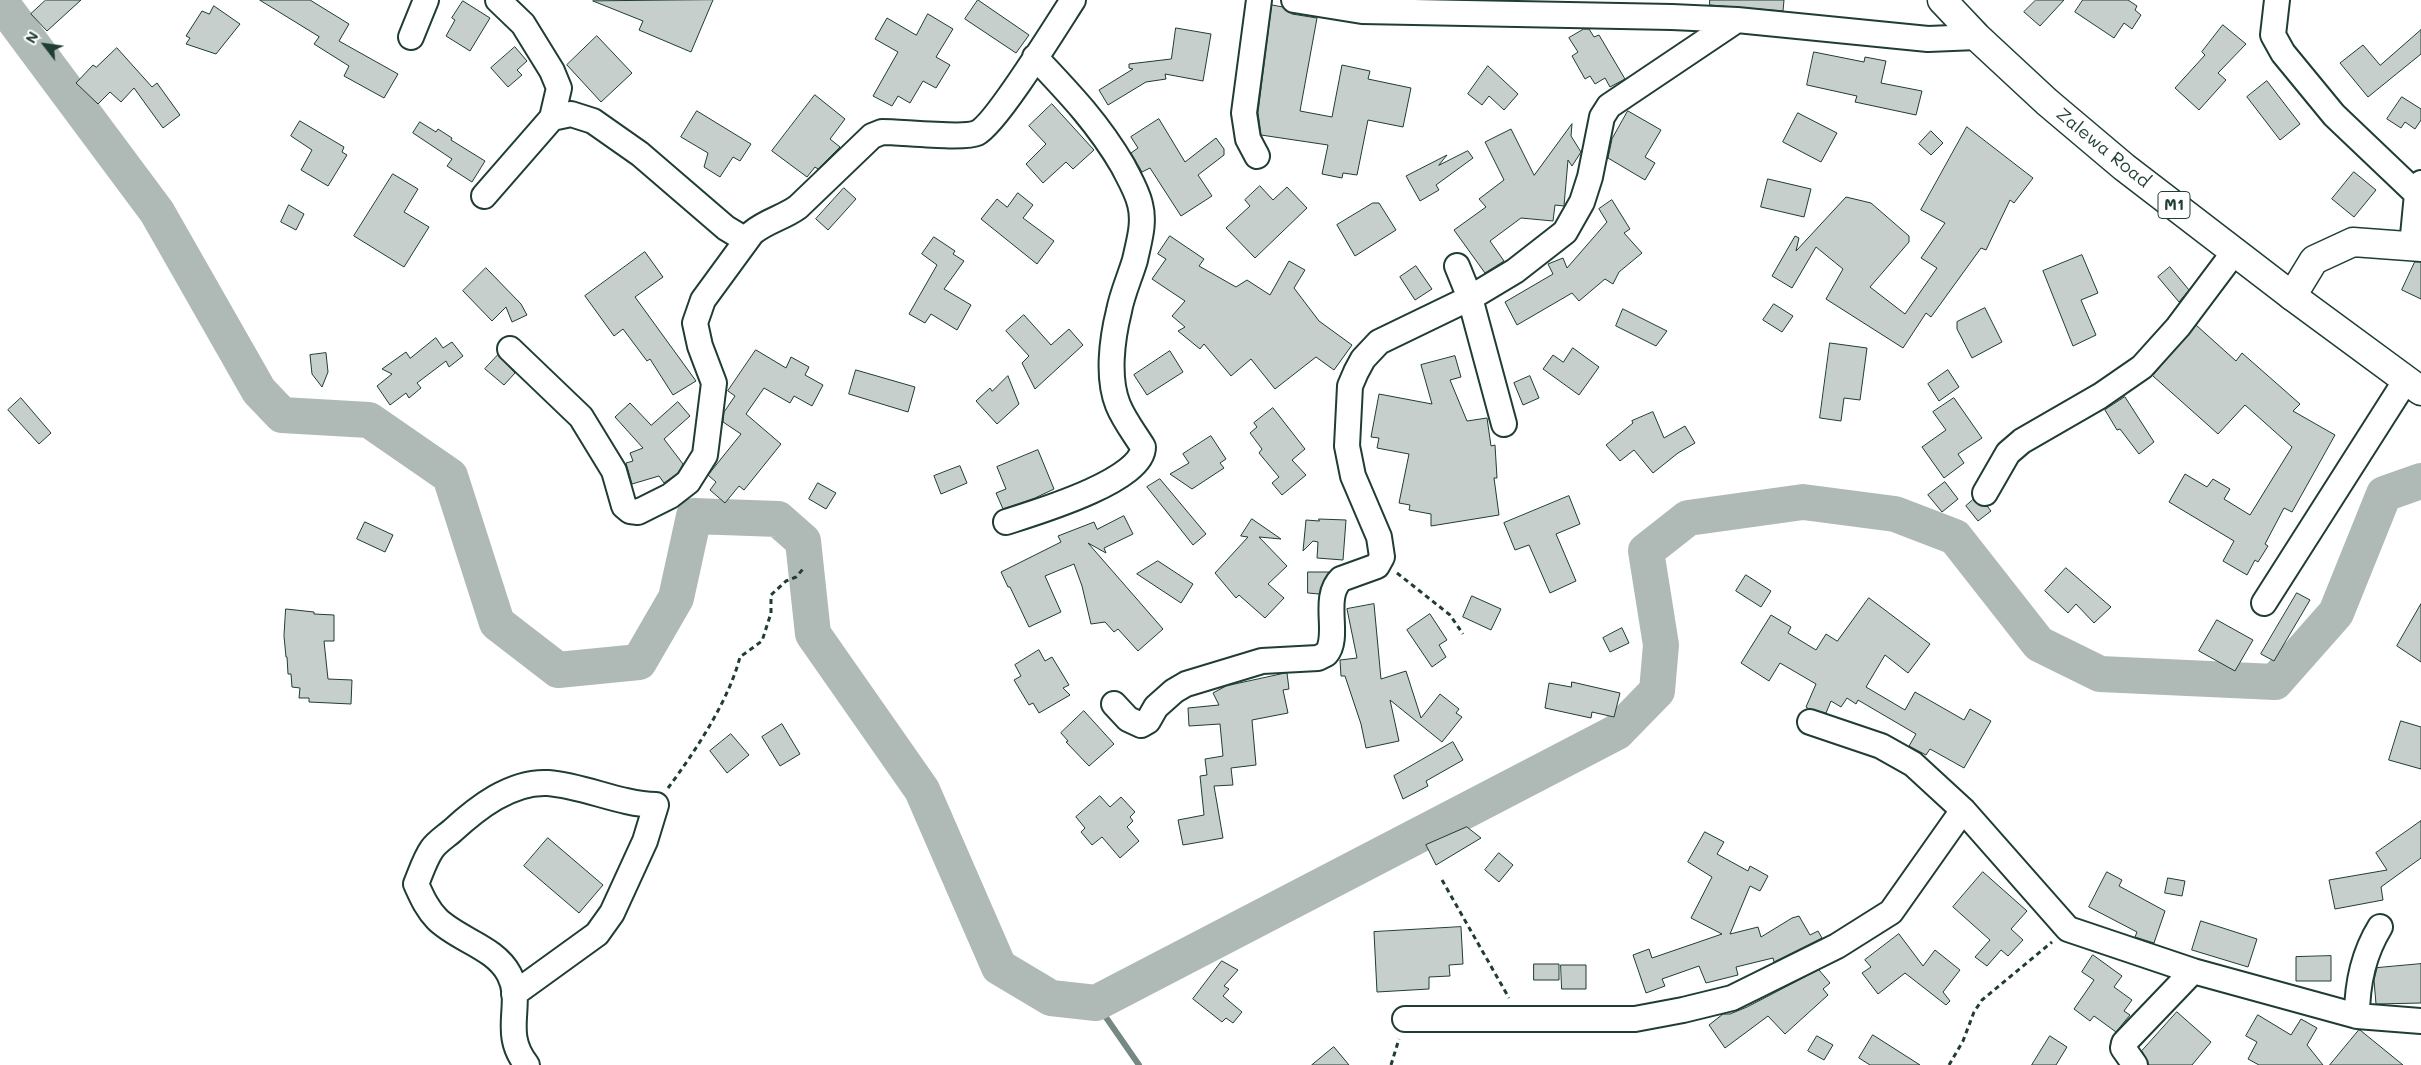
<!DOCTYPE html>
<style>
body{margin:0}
#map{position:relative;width:2421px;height:1065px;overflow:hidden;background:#fff;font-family:Mali,sans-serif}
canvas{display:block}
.north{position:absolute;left:20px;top:20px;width:50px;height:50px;-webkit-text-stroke:4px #fff;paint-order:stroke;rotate:300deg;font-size:14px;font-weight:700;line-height:20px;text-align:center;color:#1f3d34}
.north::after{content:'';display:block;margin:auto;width:18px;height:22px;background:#1f3d34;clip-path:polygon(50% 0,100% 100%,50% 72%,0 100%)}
</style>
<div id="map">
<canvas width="2421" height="1065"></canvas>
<div class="north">N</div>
</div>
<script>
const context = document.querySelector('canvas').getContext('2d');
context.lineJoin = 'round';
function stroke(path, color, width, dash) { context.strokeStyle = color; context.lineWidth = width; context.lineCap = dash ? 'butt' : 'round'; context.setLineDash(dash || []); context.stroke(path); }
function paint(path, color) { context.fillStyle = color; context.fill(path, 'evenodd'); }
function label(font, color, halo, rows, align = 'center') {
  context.font = font + ' Mali,sans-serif'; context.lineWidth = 5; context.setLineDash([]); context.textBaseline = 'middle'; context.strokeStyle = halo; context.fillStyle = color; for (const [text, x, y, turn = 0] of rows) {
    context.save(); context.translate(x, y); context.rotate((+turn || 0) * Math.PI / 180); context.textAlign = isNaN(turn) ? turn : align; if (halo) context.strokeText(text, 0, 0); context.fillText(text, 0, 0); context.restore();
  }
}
const stream = new Path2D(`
 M1096,1003L1139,1065`);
const river = new Path2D(`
 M0,1L157,212L259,391L282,415L369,420L450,476L497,623L558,670L639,662L676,598L694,516L778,519L803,541L813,634L922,790L999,967L1051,998L1096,1003L1617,732L1657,691L1661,645L1646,551L1688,518L1803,502L1895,514L1955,537L2039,644L2100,674L2275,682L2336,613L2384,494L2421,481`);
const building = new Path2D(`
 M46,0H81L47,31L31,14Z
 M260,0H310L349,24L339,41L398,74L384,98L344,76L349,66L314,44L319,37Z
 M713,0L691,52L639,30L643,21L593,1Z
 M978,0L1029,35L1016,53L965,19Z
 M1710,0H1784L1783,11L1710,5Z
 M2036,0H2064L2040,26L2024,12Z
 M2083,0H2128L2137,6L2135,10L2141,15L2132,29L2124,23L2114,38L2075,12Z
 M463,1L490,18L470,51L446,36L455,20L452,18Z
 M1272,5L1283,7L1292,14L1317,18L1300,111L1332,117L1342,65L1370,71L1368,79L1411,88L1403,127L1368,120L1357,175L1343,173L1342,178L1322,174L1328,145L1261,135L1258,113Z
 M214,6L240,24L216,54L186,44L190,38L186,36L202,11L209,14Z
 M928,14L953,29L936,57L950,65L936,88L923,81L910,103L898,96L892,106L873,96L898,52L875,39L887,18L916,35Z
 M2223,25L2246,44L2218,73L2226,80L2199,110L2175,88L2205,55L2202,52Z
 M1176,28L1211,34L1203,81L1165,74L1166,79L1146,82L1108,105L1099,90L1133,69L1129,68V64L1171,59Z
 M1584,29H1589L1594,37L1599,35L1625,79L1610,87L1605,78L1595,84L1590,76L1585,79L1572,56L1578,52L1569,38Z
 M2421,30V54L2368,97L2340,63L2363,45L2380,65Z
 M597,36L632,73L601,102L567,65Z
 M515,47L527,61L517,70L522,75L508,87L491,68Z
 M117,48L152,87L157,83L180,115L163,128L134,88L121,102L110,92L98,104L76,83L93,65L96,67Z
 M1814,52L1864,62L1865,57L1886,61L1881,83L1922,91L1916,115L1855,102L1857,96L1807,85Z
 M1488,66L1518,94L1504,110L1489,96L1482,105L1468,94Z
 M2267,81L2300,124L2280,140L2247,97Z
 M815,95L845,119L830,139L840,147L818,169L815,167L807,177L772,151Z
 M2402,97L2421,109V120L2415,129L2405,122L2401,128L2387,119Z
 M1052,104L1094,150L1073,169L1066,162L1043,183L1026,164L1046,144L1029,126Z
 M697,111L751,144L740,161L733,157L720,177L704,167L708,153L681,137Z
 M1628,111L1661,130L1645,157L1655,163L1645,180L1608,158L1612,139Z
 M1798,113L1837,133L1821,162L1783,142Z
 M1159,119L1185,162L1216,138L1224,149V155L1198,175L1212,196L1181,216L1150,168L1142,172L1131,153L1138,148L1131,137Z
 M300,121L344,147L342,152L347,155L328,186L301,170L312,150L291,136Z
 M420,122L436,132L438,129L452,138L451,140L485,161L472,182L447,166L452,159L413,133Z
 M1572,124L1571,136L1581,152L1572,166L1568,160L1564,206L1555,205L1553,221L1521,218L1490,241L1504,261L1485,273L1454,230L1486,207L1479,199L1504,180L1485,142L1511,129L1534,175Z
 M1967,127L2033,178L2014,203L2010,200L1986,250L1981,248L1931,317L1926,313L1903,348L1826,299L1843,269L1816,247L1792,288L1772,276L1795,236L1799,238L1796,251L1846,197L1871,203L1909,236V242L1870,287L1905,314L1937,268L1921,258L1945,223L1921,210Z
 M1931,131L1943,143L1931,155L1919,144Z
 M1468,151L1473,158L1436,185L1439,190L1420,201L1406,176L1447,155L1439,165Z
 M2354,172L2376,190L2354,217L2332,199Z
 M393,174L418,189L404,212L429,227L404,267L354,236Z
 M1768,179L1811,189L1804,217L1761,207Z
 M1260,186L1273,200L1287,187L1307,208L1255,258L1226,228L1250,206L1245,200Z
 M844,188L856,199L828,230L816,219Z
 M1018,193L1033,205L1023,218L1054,241L1037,264L981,219L997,199L1007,207Z
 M1612,200L1630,229L1624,233L1642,253L1619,272L1613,284L1605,279L1579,301L1572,293L1517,325L1505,302L1553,274L1548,264L1563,258L1567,268L1607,222L1599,209Z
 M1373,203H1379L1396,230L1355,256L1337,225Z
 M289,205L304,214L296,230L281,222Z
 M1170,236L1204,259L1199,266L1236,287L1247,280L1270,295L1289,261L1305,270L1294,288L1319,321L1352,345L1334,370L1316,357L1275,389L1251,359L1231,376L1204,344L1200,349L1178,331L1185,327L1172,316L1185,301L1152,279L1166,259L1158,254Z
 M934,237L955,251L953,254L964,261L944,289L971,305L957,330L931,314L925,323L909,314L937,265L922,254Z
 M645,252L663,277L635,297L696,381L673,395L650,359L647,361L623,329L614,336L585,296Z
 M2082,255L2098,293L2081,300L2096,335L2073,346L2043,271Z
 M2415,262H2421V299L2402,290Z
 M1416,266L1432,289L1415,300L1400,277Z
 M2170,267L2189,290L2179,302L2158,277Z
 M486,268L521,304L527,315L512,322L506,307L492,321L463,291Z
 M1774,304L1793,316L1782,332L1763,320Z
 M1985,308L2002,342L1972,358L1957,329V322Z
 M1623,309L1667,331L1656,346L1616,326Z
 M1024,315L1051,345L1069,329L1083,345L1035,389L1022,363L1029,356L1006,331Z
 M2196,325L2236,361L2242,353L2300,404L2293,411L2335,435L2292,512L2284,508L2265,544L2268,546L2258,562L2255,560L2247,575L2223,561L2234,541L2169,502L2185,474L2207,487L2213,479L2230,489L2224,499L2250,515L2292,447L2245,405L2218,434L2153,376Z
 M436,338L443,348L452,342L463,356L449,367L446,361L417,383L421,388L409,398L406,393L390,405L377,386L392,374L382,369L406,352L410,358Z
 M1830,343L1867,348L1860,400L1844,398L1841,421L1820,418Z
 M1573,348L1599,367L1579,395L1543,369L1553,355L1563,362Z
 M756,350L786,368L791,357L809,367L805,375L823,385L812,406L794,396L790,403L764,388L746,414L781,444L744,490L739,486L725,503L710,490L716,482L708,475L741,434L723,422L724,412L735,396L728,391Z
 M1170,351L1183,372L1147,395L1134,375Z
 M326,353L328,372L322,387L312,374L310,355Z
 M498,355L515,373L504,385L485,369Z
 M1455,356L1461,377L1450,380L1467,421L1487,418L1491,446L1495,445L1497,478H1494L1499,515L1431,526V514L1409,510L1410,505L1399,503L1409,454L1377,448L1379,438L1371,437L1379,394L1432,404L1421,365Z
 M856,370L915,387L908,412L849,394Z
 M1948,370L1959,387L1939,401L1928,384Z
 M1008,376L1019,404L997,424L976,401L990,388L992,391Z
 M1530,376L1539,398L1523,405L1514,383Z
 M2125,397L2154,442L2139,454L2120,429L2117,430L2105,410Z
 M21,398L51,433L39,444L8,410Z
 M1954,398L1982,438L1958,454L1964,463L1944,478L1922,447L1946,430L1933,412Z
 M678,402L690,416L664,439L683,464L678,473L664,483L659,476L632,484L626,463L633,461L630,453L643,448L615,417L630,403L651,425Z
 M1273,408L1305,449L1292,460L1306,475L1282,495L1272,483L1279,477L1259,453L1262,449L1250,433L1257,427L1254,423Z
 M1653,412L1664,438L1685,426L1695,443L1678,453L1653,473L1634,450L1620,461L1606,445L1633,423L1632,421Z
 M1211,436L1226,459L1220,463L1224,468L1192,489L1170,474L1189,463L1183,454Z
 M1038,450L1054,489L1035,498L1003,509L996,493L1006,489L997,467Z
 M960,466L967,483L941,494L934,476Z
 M1160,479L1206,534L1193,545L1147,487Z
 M1945,482L1958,499L1942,512L1928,495Z
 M818,483L836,493L826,509L809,499Z
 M1569,496L1580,524L1556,534L1576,581L1550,593L1529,545L1515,550L1504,523Z
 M1973,500L1979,505L1987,506L1991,511L1978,521L1966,506Z
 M1124,516L1133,534L1104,548L1106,553L1088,543L1163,629L1138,651L1118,629L1114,632L1105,622L1091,624L1082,586L1074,564L1045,576L1061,612L1029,627L1010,587H1008L1001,572L1061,542L1058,536L1094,522L1097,529Z
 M1252,519L1281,539L1259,537L1287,566L1268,584L1284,598L1265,618L1239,595L1236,598L1215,573L1248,537L1241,536Z
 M1319,519L1346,520L1343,560L1317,558L1318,542L1313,541L1303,551L1306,520L1319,521Z
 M365,522L393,535L385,552L357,539Z
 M1158,561L1193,584L1181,603L1137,574Z
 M2066,568L2111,607L2094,623L2076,604L2068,613L2045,591Z
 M1308,572H1329L1319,594L1308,593Z
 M1746,575L1771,591L1761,607L1736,591Z
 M2297,593L2310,600L2274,661L2261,654Z
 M1472,596L1501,609L1491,630L1463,617Z
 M1869,598L1930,644L1908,673L1885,655L1866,687L1905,710L1915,692L1964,720L1970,709L1991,721L1964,768L1930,749L1926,755L1909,746L1916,734L1858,700L1856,704L1847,698L1841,707L1831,701L1826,713L1809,709L1806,707L1816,684L1780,663L1769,681L1741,663L1771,615L1791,627L1788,633L1816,650L1826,634L1837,641Z
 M1374,604L1381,679L1406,671L1421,718L1440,694L1459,709L1456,713L1462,717L1442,742L1390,700L1399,741L1366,748L1361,724L1345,676H1341L1340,660L1357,658L1347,609Z
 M2421,604V662L2397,646Z
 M286,609L314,612V614L334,615V641H324L328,679L352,680L351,704L309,702V698H299L300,688L292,687L291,674H288L287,657H286L284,636Z
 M1430,614L1447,640L1439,645L1446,657L1432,667L1407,630Z
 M2217,620L2253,640L2235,671L2199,651Z
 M1622,628L1629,643L1610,652L1603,638Z
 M1039,650L1045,661L1052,657L1069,685L1063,688L1070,695L1039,713L1033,703L1029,705L1014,680L1021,676L1015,665Z
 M1287,673L1289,689L1283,690L1288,713L1252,720L1256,765L1231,768L1233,785L1214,786L1223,838L1183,845L1178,820L1204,815L1200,776L1207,775L1205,759L1223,756L1220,724L1189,726L1188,708L1219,705L1213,693L1226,686Z
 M1572,682L1620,693L1614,717L1592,712L1591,718L1545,708L1549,683L1571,687Z
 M1084,711L1114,744L1089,766L1066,742L1068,741L1061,733Z
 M2401,721L2421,727V769L2389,760Z
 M782,724L800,754L780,766L762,737Z
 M731,734L749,755L727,773L710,751Z
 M1453,742L1463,760L1426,781L1428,786L1403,799L1394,776Z
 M1100,796L1110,807L1121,797L1135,812L1130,817L1133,821L1127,827L1139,841L1120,858L1102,837L1092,845L1081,832L1085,828L1076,817Z
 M2421,821V858L2381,887L2383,900L2335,909L2329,880L2387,870L2376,853Z
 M1467,827L1481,838L1436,865L1426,845Z
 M1705,832L1724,842L1717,854L1748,871L1750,866L1768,876L1760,891L1750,886L1730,934L1758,927L1761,937L1792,918L1799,916L1810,935L1818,931L1822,938L1774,962L1773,958L1736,967L1738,975L1706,983L1699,966L1662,979L1665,986L1646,993L1633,955L1649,949L1652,958L1722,934L1691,918L1712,877L1688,862Z
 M548,838L603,885L579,913L524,866Z
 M1499,853L1513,865L1499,882L1485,870Z
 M1983,872L2027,911L2011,929L2023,940L2008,956L2001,950L1987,966L1975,957L1990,940L1953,907Z
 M2107,872L2122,880L2119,886L2165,911L2154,943L2135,937L2137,932L2089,907Z
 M2168,878L2185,881L2182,896L2165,893Z
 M2201,921L2257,939L2248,967L2192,950Z
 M1461,927L1463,964L1449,965L1450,976L1429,977V989L1377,992L1374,932Z
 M1899,934L1923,966L1935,950L1960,970L1943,992L1950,1001L1946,1005L1905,973L1878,994L1862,973L1871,967L1865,960Z
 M2093,955L2122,976L2114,987L2132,1000L2124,1011L2130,1015L2116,1032L2094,1016L2090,1021L2074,1009L2094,980L2082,972Z
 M2331,956V981H2296V957Z
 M1222,961L1238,970L1224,986L1229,989L1223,996L1242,1012L1233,1023L1226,1018L1222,1022L1193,999Z
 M1534,964H1559V980H1534Z
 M2421,964V1003L2376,1004L2374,980L2377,968Z
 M1561,965H1586V989H1562Z
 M1819,970L1830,983L1823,989L1828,995L1785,1034L1768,1016L1725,1048L1709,1025L1723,1014H1730L1747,1007Z
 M2177,1012L2211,1042L2192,1065H2149L2142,1051Z
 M2258,1015L2291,1035L2301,1019L2317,1028L2307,1045L2323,1065H2259L2248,1059L2257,1042L2246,1036Z
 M2359,1030H2360L2403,1065H2330Z
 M1873,1035L1920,1065H1870L1859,1058Z
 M1817,1036L1833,1045L1824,1060L1808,1051Z
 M2050,1036L2067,1047L2056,1065H2032Z
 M1334,1047L1349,1065H1312Z`);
const path = new Path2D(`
 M1397,573L1450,615L1463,634
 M668,788C695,752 729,700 740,657L762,641L771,613V595L786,581L796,577L803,569
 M1442,880L1509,998
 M1391,1065L1399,1039
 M1949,1065L1963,1041L1974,1012L1982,1000L2052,942`);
const minor = new Path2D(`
 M498,0L523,24L552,71L559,88L552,118
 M1294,0L1362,11L1672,17L1737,20L1928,39L1977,37
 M2277,0L2273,35L2283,53L2334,115L2417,194
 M411,37L426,0
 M1257,156L1248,139L1244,113L1259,0
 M484,196L552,118L571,114L593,121L640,154L726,228L746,240
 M2412,246L2417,194L2421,183
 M1457,266L1470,298L1504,424
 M510,349L581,417L614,471L624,506L630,511L638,512L670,496L688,482L705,455L714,383L700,346L695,323L703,300L752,233C766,221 783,218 798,207L872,136L882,132C901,132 964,139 977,133C996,124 1058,23 1073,0
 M1985,493L2008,453L2022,441L2100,396L2142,367L2178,327L2235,251
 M1006,522C1034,513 1143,481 1143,447C1135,434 1124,420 1118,405C1107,378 1112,339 1119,311C1122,294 1130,277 1135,260C1139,241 1145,223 1140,204C1137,191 1129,178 1123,166C1098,123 1069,93 1035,57
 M2264,603L2406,380
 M1114,704L1128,719L1141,725L1148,721L1156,707L1174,691L1186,684L1262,661L1318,658L1326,654C1341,637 1321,598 1341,579L1377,566L1382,557L1379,537L1353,476L1347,446L1350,386L1356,372L1363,359L1379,342L1470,298L1515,271L1565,232L1582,202L1590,177L1602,117L1609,106L1737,20
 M1810,722L1881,746L1913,764L1963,810L2068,929L2193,971L2357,1016L2421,1021
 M514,994L597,934L612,913L645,841L656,805C619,804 585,786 548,783C511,781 477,808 452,831C445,837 437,842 432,849C425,859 421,872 416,884C422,897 427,909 437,919C458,940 495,947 509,974C525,1004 500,1032 527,1065
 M2357,1016C2357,985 2364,953 2380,927
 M1405,1019H1635L1683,1010L1732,998L1837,946L1891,912L1963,810
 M2135,1065L2123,1048L2124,1043L2193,971`);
const tertiary = new Path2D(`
 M2292,296L2314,260L2353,242L2421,247`);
const trunk = new Path2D(`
 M1942,0L1977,37L2047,102L2124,167L2292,296L2421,391`);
const shields = [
 [2174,205,32]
];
const shieldNames = [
 ["M1",2174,205]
];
const streetNames = [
 ["Zalewa Road",2103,148,39]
];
stroke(stream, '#758883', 6);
stroke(river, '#afbab7', 36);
paint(building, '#c7cfcc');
stroke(building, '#1f3d34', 1);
stroke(minor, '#1f3d34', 28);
stroke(tertiary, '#1f3d34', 31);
stroke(trunk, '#1f3d34', 31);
stroke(path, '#1f3d34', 3, [5, 4]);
stroke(minor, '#fff', 24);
stroke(tertiary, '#fff', 28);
stroke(trunk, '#fff', 28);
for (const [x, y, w] of shields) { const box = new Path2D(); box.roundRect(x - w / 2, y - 13.5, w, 27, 4); context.fillStyle = '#fff'; context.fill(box); stroke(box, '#1f3d34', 1); }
label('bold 16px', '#1f3d34', null, shieldNames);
label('18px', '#1f3d34', '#fff', streetNames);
</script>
